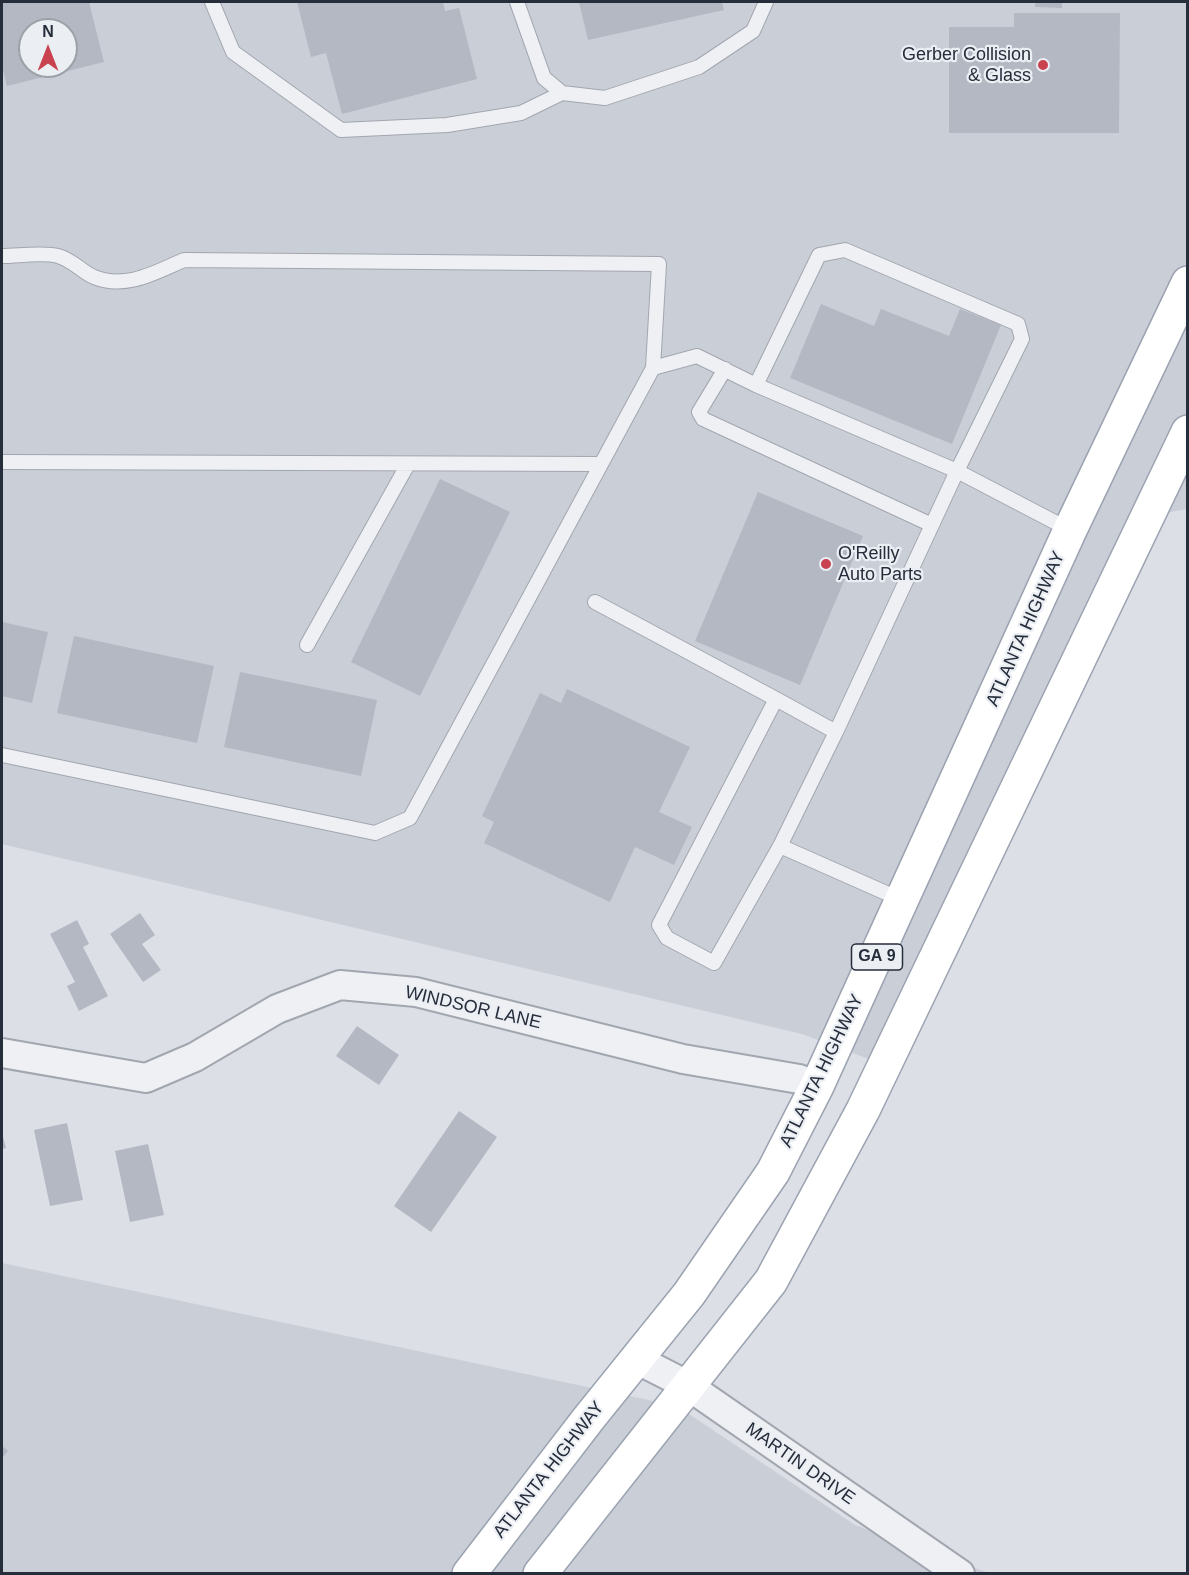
<!DOCTYPE html>
<style>
body{margin:0}
#map{position:relative;width:1189px;height:1575px;overflow:hidden;background:#dcdfe6;font-family:Helvetica,sans-serif}
canvas{display:block}
.frame{position:absolute;inset:0;border:3px solid #262d3b;pointer-events:none}
.north{position:absolute;left:18px;top:18px;width:60px;height:60px;box-sizing:border-box;background:#ebeef3;border:2px solid #9ca1a9;border-radius:50%;rotate:0deg;font-size:16px;font-weight:700;line-height:24px;text-align:center;color:#262d3b}
.north::after{content:'';display:block;margin:auto;width:21px;height:27px;background:#c94250;clip-path:polygon(50% 0,100% 100%,50% 72%,0 100%)}
</style>
<div id="map">
<canvas width="1189" height="1575"></canvas>
<div class="frame"></div>
<div class="north">N</div>
</div>
<script>
const context = document.querySelector('canvas').getContext('2d');
context.lineJoin = 'round';
function paint(path, color) { context.fillStyle = color; context.fill(path, 'evenodd'); }
function stroke(path, color, width, dash) { context.strokeStyle = color; context.lineWidth = width; context.lineCap = dash ? 'butt' : 'round'; context.setLineDash(dash || []); context.stroke(path); }
function label(font, color, halo, rows, align = 'center') {
  context.font = font + ' Helvetica,sans-serif'; context.lineWidth = 4.5; context.setLineDash([]); context.textBaseline = 'middle'; context.strokeStyle = halo; context.fillStyle = color; for (const [text, x, y, turn = 0] of rows) {
    context.save(); context.translate(x, y); context.rotate((+turn || 0) * Math.PI / 180); context.textAlign = isNaN(turn) ? turn : align; if (halo) context.strokeText(text, 0, 0); context.fillText(text, 0, 0); context.restore();
  }
}
const built = new Path2D(`
 M2,2H1187V509L1144,517L890,1067L802,1034L2,844ZM30,30H66V66H30Z
 M2,1263L677,1406L855,1525L989,1573L2,1574Z`);
const building = new Path2D(`
 M2,2H89L104,62L7,86L2,66ZM30,30H66V66H30Z
 M297,2H443L445,11L459,8L477,79L342,114L326,53L311,57Z
 M579,2H722L724,10L588,40Z
 M1035,2H1062V8L1035,7Z
 M1014,13H1120L1119,133H949V27H1014Z
 M821,304L874,326L881,309L949,336L960,309L1001,325L952,444L790,378Z
 M440,479L510,512L420,696L351,662Z
 M758,492L863,536L800,685L695,641Z
 M2,622L48,632L32,703L2,696Z
 M74,636L214,666L197,743L57,713Z
 M240,672L377,700L361,776L224,747Z
 M567,689L690,747L659,812L692,827L674,865L635,847L610,902L484,843L494,822L482,816L540,693L561,703Z
 M140,913L155,935L142,944L161,970L143,982L110,934Z
 M77,920L89,944L83,947L108,996L79,1011L67,986L75,982L50,934Z
 M357,1026L399,1055L379,1085L336,1056Z
 M459,1111L497,1137L431,1232L394,1206Z
 M67,1123L83,1200L50,1206L34,1130Z
 M2,1133L6,1148L2,1149Z
 M148,1144L164,1215L130,1222L115,1151Z
 M2,1446L8,1451L2,1458Z`);
const service = new Path2D(`
 M212,2L233,52L341,130L447,125L521,113L562,93
 M517,2L544,78L562,93L605,98L699,67L753,31L766,2
 M845,250L1018,324L1022,339L957,471L756,385L819,255Z
 M2,256C18,256 43,252 58,256C73,260 83,273 94,277C126,290 156,272 184,260L659,264L653,368
 M725,369L699,412L703,419L932,525
 M2,462L601,464
 M595,602L776,699L659,925L667,938L714,963L780,846L836,732L957,471L1070,530
 M307,645L408,464
 M776,699L836,732
 M2,755L375,833L410,818L653,368L697,356L756,385
 M780,846L902,900`);
const minor = new Path2D(`
 M2,1053L146,1078L195,1057L277,1009L340,985L416,992L683,1059L799,1079L817,1086
 M636,1359L687,1385L960,1574`);
const primary = new Path2D(`
 M469,1574L589,1418L689,1294L773,1172L817,1086L1070,530L1188,283
 M540,1574L771,1281L863,1110L1188,432`);
const markers = [
 [1043,65,6,"#c94250"],
 [826,564,6,"#c94250"]
];
const shields = [
 [877,957,51]
];
const shieldNames = [
 ["GA 9",877,957]
];
const poiNames = [
 ["Gerber Collision",1031,55],
 ["& Glass",1031,76],
 ["O'Reilly",838,554,"left"],
 ["Auto Parts",838,575,"left"]
];
const streetNames = [
 ["ATLANTA HIGHWAY",1026,629,-66],
 ["WINDSOR LANE",473,1008,13],
 ["ATLANTA HIGHWAY",822,1071,-64],
 ["MARTIN DRIVE",800,1464,35],
 ["ATLANTA HIGHWAY",549,1470,-52]
];
paint(built, '#caced7');
paint(building, '#b3b8c2');
stroke(service, '#a2a6af', 16);
stroke(minor, '#a2a6af', 32);
stroke(primary, '#9ba3b1', 36);
stroke(service, '#eef0f4', 14);
stroke(minor, '#eef0f4', 28);
stroke(primary, '#fff', 33);
for (const [x, y, r, color] of markers) { const dot = new Path2D(); dot.arc(x, y, r, 0, 2 * Math.PI); context.fillStyle = color; context.fill(dot); stroke(dot, '#ebeef3', 2); }
for (const [x, y, w] of shields) { const box = new Path2D(); box.roundRect(x - w / 2, y - 13, w, 26, 4.5); context.fillStyle = '#ebeef3'; context.fill(box); stroke(box, '#262d3b', 1.5); }
label('bold 16px', '#262d3b', null, shieldNames);
label('18px', '#262d3b', '#ebeef3', poiNames, 'right');
label('18px', '#262d3b', '#ebeef3', streetNames);
</script>
